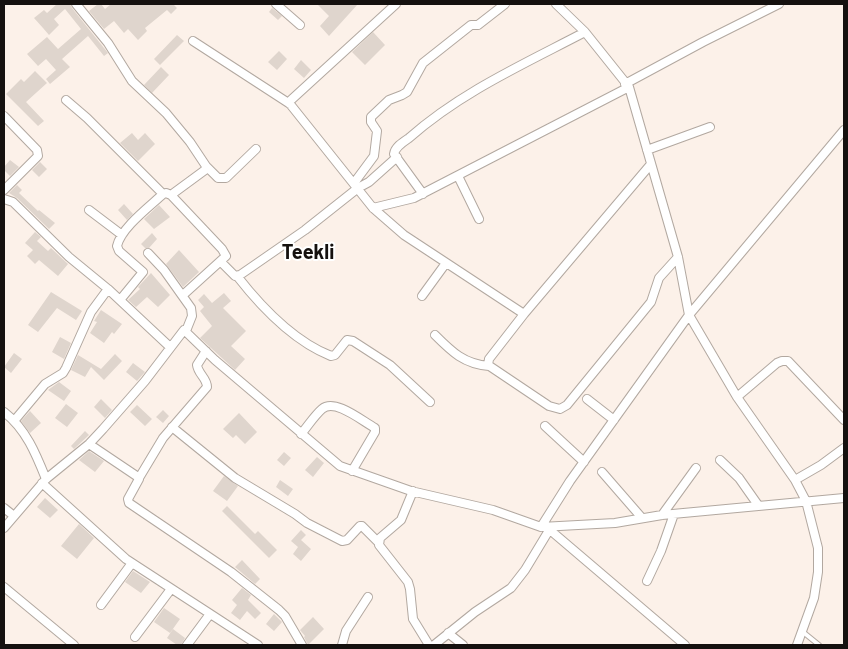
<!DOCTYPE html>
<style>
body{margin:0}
#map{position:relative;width:848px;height:649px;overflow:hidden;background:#fcf1e9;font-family:Barlow,sans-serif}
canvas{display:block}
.frame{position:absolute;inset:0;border:5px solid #15110f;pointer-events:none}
</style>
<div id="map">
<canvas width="848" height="649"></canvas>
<div class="frame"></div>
</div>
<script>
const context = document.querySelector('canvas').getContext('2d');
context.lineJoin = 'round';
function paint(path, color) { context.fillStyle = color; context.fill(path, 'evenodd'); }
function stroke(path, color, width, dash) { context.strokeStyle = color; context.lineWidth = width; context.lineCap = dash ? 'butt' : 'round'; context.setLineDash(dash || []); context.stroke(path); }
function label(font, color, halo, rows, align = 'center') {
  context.font = font + ' Barlow,sans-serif'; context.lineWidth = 4; context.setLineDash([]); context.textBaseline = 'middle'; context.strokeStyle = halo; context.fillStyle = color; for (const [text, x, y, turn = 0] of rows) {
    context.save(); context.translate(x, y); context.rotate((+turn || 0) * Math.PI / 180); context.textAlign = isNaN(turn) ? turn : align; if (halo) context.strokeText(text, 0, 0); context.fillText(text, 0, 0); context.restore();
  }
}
const building = new Path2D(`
 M57,4H70L72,8L108,53L104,56L88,36L62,59L70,67L50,84L46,79L56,70L46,59L38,66L27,54L47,37L58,49L81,29L65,9L54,19L59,25L49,35L43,28L34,18L44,10L47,13Z
 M98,4H101L105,9L111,4H175L174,5L177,8L171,14L167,10L145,28L147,31L138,40L128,29L124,33L114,21L104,29L89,11Z
 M317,4H358L329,36L320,26L329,16Z
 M272,8L282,16L278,20L269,12Z
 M373,32L385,45L365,65L352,52Z
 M177,35L184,41L160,65L154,59Z
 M279,51L287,59L277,70L268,62Z
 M301,60L311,70L304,78L294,69Z
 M161,67L169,75L152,93L144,85Z
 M35,71L47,83L26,102L44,121L38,126L6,94L21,79L24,82Z
 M132,133L138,140L145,133L155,144L138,161L120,143Z
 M10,160L19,167L10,176L4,170V167Z
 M40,162L47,169L39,177L32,170Z
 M17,185L22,190L19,193L38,211L39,210L55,223L49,229L17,198L9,193Z
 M124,204L133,214L127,220L118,210Z
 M159,205L170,217L154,229L144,219Z
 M35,232L41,237L37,241L48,251L51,248L68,264L58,276L39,260L35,264L27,256L33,250L25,243Z
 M152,233L157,239L149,248H145L141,244Z
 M179,250L199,272L183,287L166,264Z
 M151,273L170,295L158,307L147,297L136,307L128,300L140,289L138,287Z
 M51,292L82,311L76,320L57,308L38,332L28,325Z
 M224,293L231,301L223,308L246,331L231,346L245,359L235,370L200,338L212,326L200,311L204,307L198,300L204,294L212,303Z
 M101,310L122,324L114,334L112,332L104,343L90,333L97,322L94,321Z
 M60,337L71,343L64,359L52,352Z
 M14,353L22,359L11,373L4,367Z
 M115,354L122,361L104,380L91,367L85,377L71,370L78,355L101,369Z
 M133,363L145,372L137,381L126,372Z
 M59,382L71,391L64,401L48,390Z
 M101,399L112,410L105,418L94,407Z
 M66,404L78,413L67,427L55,418Z
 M137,405L152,419L145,426L130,412Z
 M163,410L169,416L163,423L156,417Z
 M30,411L41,423L30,433L21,421Z
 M239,413L257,432L245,444L236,435L233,438L223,429Z
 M85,431L89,435L74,449L71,446Z
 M89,451L104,461L95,472L79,460Z
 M284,452L291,458L284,466L277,460Z
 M317,457L324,463L313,477L305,470Z
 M224,476L238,486L227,501L213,491Z
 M280,480L293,489L288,496L276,487Z
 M45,498L58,510L50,518L37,507Z
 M227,506L255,534L258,531L277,550L269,558L222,511Z
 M79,524L94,538L77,559L61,546Z
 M301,530L306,535L301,540L311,549L301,561L293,554L298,547L291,541Z
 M242,560L260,579L255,584L235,567Z
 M133,571L150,582L141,593L125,582Z
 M242,588L251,595L248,600L261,613L255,619L247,611L240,620L231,613L237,605L232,600Z
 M164,608L180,619L170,633L154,622Z
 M274,614L282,622L274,631L266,624Z
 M313,617L324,629L308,645L304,637L305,636L300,630Z
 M173,629L185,638L181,645H177L167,638Z`);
const service = new Path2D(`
 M803,632L819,645`);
const minor = new Path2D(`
 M76,4L108,43L132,81L166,113L190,142L206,166L205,170L171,195L222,249L226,256L183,295
 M276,4L300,25
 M556,4L585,32L629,87L678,257L689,315L737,397L795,480L806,501L818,548V572L814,598L797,645
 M193,41L290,104L373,208L404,235L524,314
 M625,84L703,42L779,4
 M66,100L87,118L163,194
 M290,104L291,100L396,4
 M4,116L37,150L38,156L4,190
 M647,150L710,127
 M651,164L524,314L489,359L488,365L549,406L560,409L567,405L651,302L659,278L678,257
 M207,167L218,178H226L256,149
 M458,176L479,219
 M354,183L374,156L377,131L371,122V117L389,100L402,95L407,92L423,63L471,25H478L505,4
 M423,194L394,154C395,147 403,142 409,138C461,92 524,64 585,32
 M4,199L13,202L69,257L108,289L170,347
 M373,208L414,198L629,87
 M89,210L122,235
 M148,253L164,270L191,308L192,316L186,331
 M221,262L235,276L240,275L305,230L358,188L369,182L397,157
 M237,276C262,308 293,341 331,356L335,355L347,340L353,341L390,365L430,402
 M422,296L446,263
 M120,300L143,272L119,251L117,246C121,228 149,207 163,194L166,193L171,195
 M435,335C452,352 464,364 489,366
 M737,397L777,363L782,361H788L844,420
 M587,399L614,420
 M4,412C26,429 36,454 46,479
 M14,421L45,384L63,373L66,368L91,312L108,289
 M545,426L584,462
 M172,427L235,478L295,514L307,523L342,541L347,540L360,526H362L379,543
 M301,434C308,426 314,416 322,409C335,398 362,421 375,428V432L352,471
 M89,444L138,477L139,479L128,499L129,503L231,572L279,610L285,616L302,645
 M720,460L739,478L758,505
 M602,472L642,518
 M139,478L163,438L207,387C207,378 198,374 197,365L206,351
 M795,480L821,465L844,448
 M42,483L126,559L258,645
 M413,491L401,520L380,538L379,545L408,582L410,589L413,619L429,645
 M4,508L14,516
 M662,515L696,468
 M541,527L570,481L689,315L844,130
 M4,528L46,479L89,444L103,429L145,381L184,330L215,360L340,466L411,491L493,510L541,527L615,523L662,515L844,498
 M550,530L685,645
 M647,581L661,551L674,514
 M4,587L74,645
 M101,605L132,563
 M448,633L463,645
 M135,637L171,589
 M187,645L210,614
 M342,645L346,631L368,597
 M434,645L475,612L511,588L525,570L551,527`);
const quarterNames = [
 ["Teekli",308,252]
];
paint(building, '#dfd5cd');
stroke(service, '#b2a8a0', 6);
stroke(minor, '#b2a8a0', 10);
stroke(service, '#fff', 4);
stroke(minor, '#fff', 8);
label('bold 20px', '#15110f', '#fff', quarterNames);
</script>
